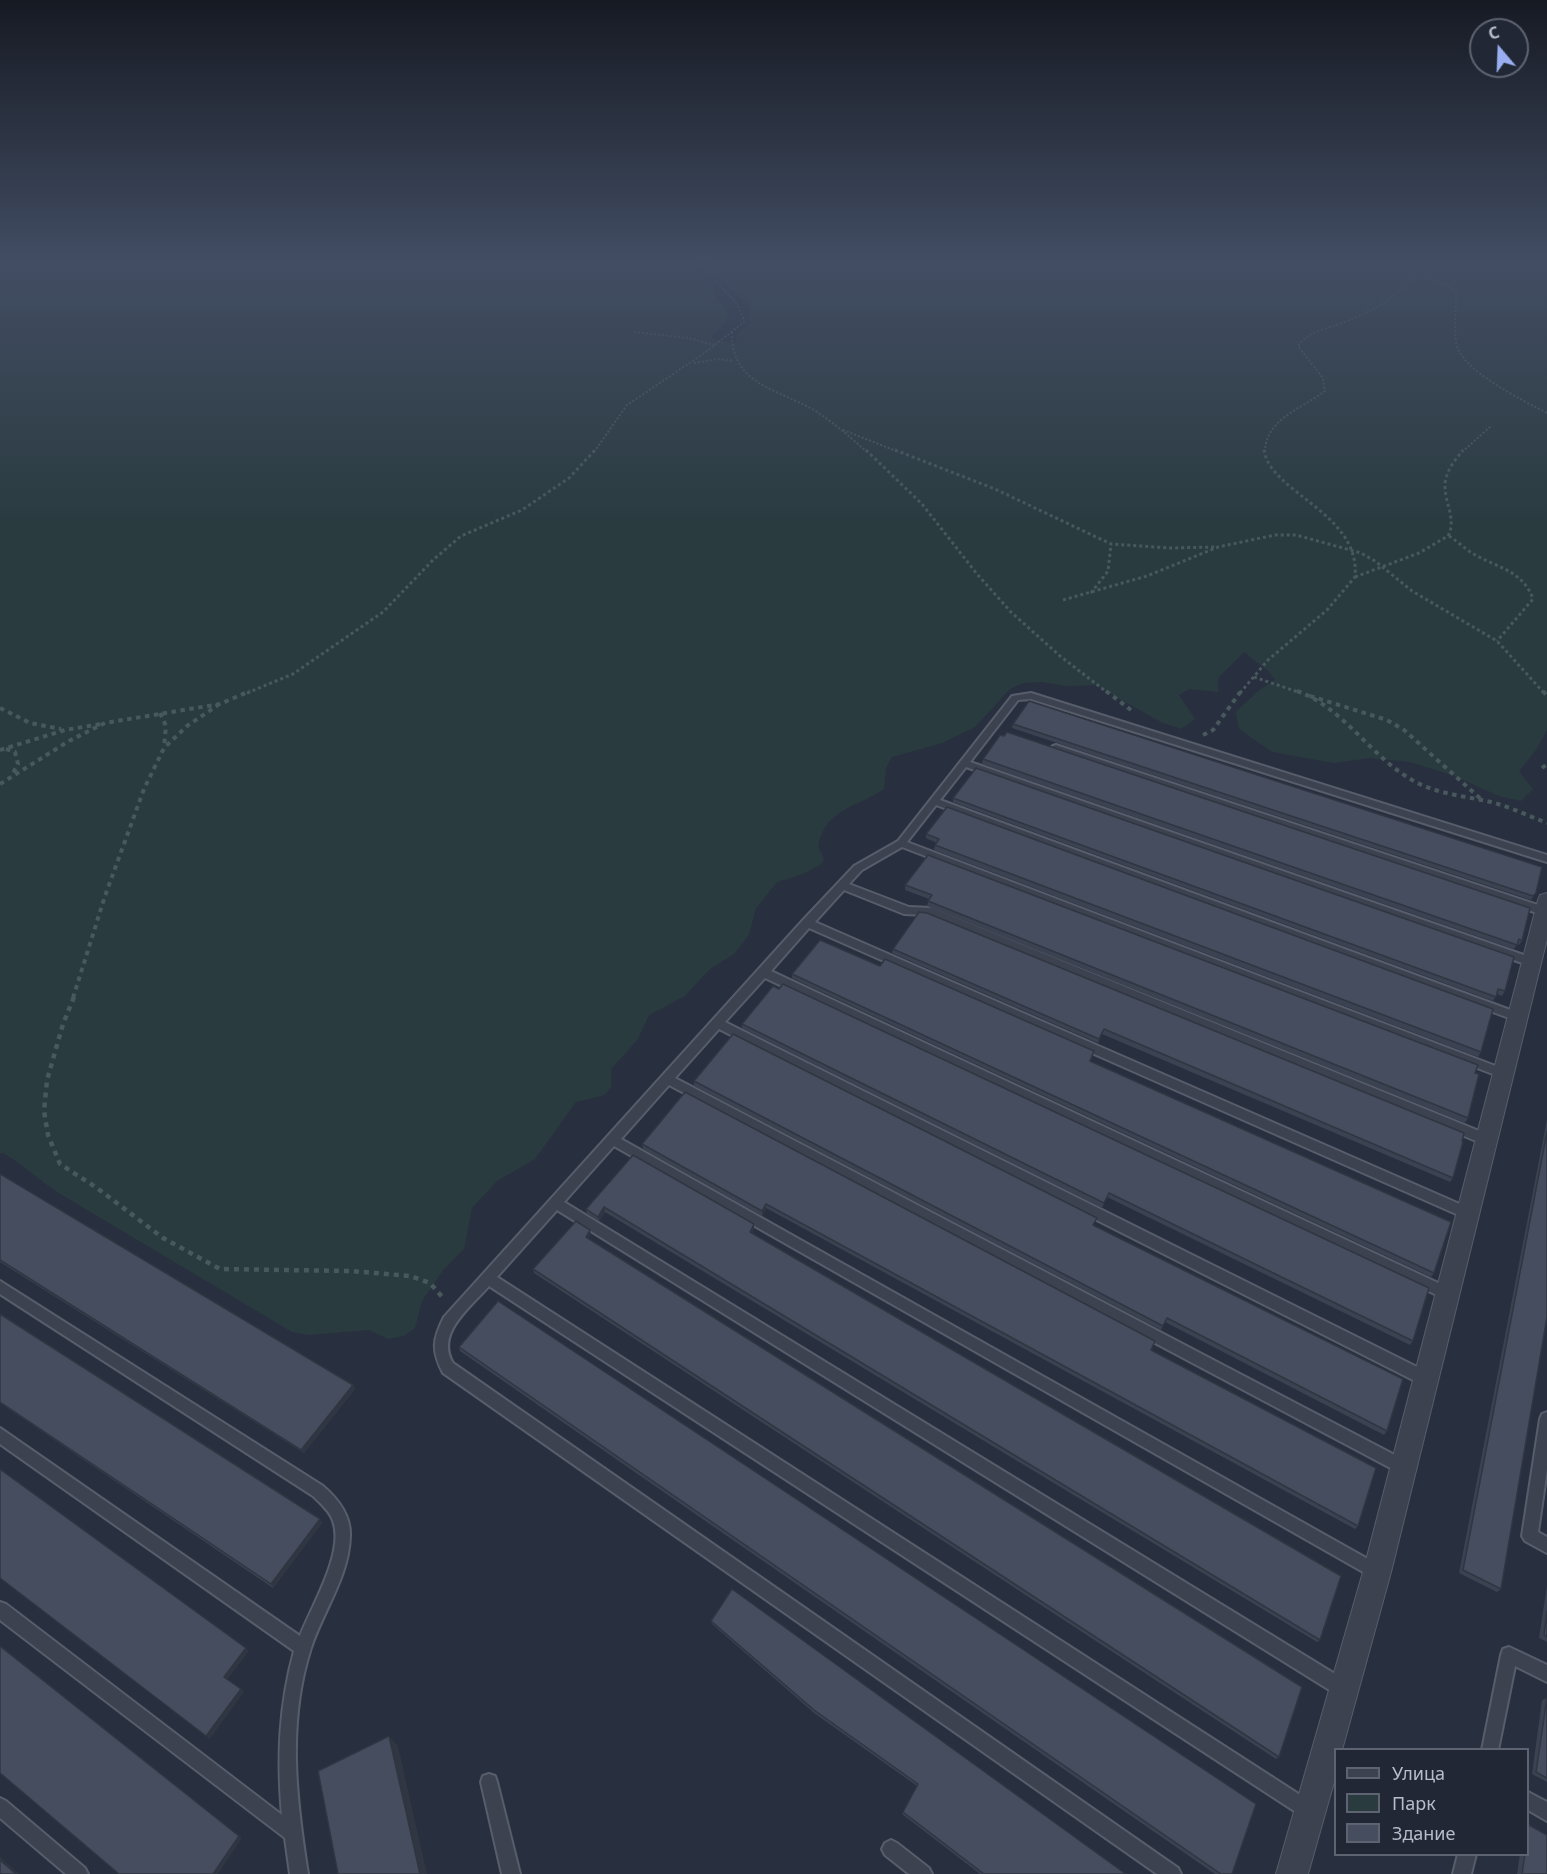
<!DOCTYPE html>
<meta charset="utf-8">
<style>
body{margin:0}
#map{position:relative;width:1547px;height:1874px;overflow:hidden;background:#282f3f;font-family:"Noto Sans",sans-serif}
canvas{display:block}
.legend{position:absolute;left:1334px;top:1748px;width:195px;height:108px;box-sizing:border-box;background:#212735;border:2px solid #5e6371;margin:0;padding:8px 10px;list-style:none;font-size:18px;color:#b9bdca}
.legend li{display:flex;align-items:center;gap:12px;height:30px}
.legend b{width:30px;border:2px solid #5e6371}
.north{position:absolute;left:1469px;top:18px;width:60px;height:60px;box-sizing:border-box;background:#212735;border:2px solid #5e6371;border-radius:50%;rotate:341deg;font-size:16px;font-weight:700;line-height:24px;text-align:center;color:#b9bdca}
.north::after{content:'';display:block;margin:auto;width:21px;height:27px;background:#98aef0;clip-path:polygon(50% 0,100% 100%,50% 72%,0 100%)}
</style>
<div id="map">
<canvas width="1547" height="1874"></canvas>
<ul class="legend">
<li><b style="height:8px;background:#3c424f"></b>Улица</li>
<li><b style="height:16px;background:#2a3b40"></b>Парк</li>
<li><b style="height:16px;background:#454d5e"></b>Здание</li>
</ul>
<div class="north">С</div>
</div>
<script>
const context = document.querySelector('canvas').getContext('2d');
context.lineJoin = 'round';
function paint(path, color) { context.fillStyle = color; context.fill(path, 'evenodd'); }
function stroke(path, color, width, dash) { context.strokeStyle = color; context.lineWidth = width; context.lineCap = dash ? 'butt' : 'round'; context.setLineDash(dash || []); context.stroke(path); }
const green = new Path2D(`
 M0,260H694L701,276L713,286L717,300L727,310L728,319L712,336L713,339L735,343L738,333L748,325L751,310C738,291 716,281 707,260H1547V730L1536,750L1519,771L1533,789L1521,801L1499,796L1452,775L1410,762L1370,758L1334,763L1272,752L1239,729L1236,712L1258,691L1275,680L1269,672L1244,652L1218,678V692L1189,689L1179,695L1195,719L1181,729L1161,722L1095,685L1066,686L1042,682L1023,683L1010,689L975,727L942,743L892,757L886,768L884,789C856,808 826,808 818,846L824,859L820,865L800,875L777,882L756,908L749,935L734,954L710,969L685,996L649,1015L638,1039L611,1069V1087L605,1095L576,1102L535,1159L497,1181L472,1208L464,1249L444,1269L422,1301L415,1328L404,1336L388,1339L369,1330L309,1335L292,1332L62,1195C41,1182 24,1165 3,1153L0,1154Z`);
const pathFar3 = new Path2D(`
 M1399,260L1456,291C1456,308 1454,326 1456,343C1460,370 1524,401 1547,413
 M634,332L689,338L714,345
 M732,332C731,384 775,388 812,409C832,421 850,437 867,452
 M694,363L718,359L734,361
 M843,430L899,452
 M594,452L627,405L703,354L744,322C737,292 712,286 701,260
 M1265,452C1265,419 1303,408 1325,391L1323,378L1298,346C1308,331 1326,329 1342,323C1371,312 1400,297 1417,270
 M1462,452L1491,426`);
const pathFar2 = new Path2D(`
 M866,450L922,504L977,574L1011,612L1060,656L1108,693
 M895,450L995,489L1111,544L1170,548L1214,547
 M1449,536C1457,541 1464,548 1472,553C1495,567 1523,570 1533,599L1497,641
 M1355,577L1419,553L1448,536C1457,519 1444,502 1445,484C1446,471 1455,460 1463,450
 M1091,593L1108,571L1111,544
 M1063,600L1147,576L1218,547L1275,535H1296L1361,553L1375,561L1412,591L1497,641L1544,693
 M1254,677L1301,693
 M247,693L293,674L383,612L433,560L461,536L522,510L569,478L595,450
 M1240,693L1268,660L1327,610L1355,577C1361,513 1270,493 1264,450`);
const pathFar1 = new Path2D(`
 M1106,691L1131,710
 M1297,691C1343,707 1370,756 1412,780C1436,794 1465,796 1491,802C1510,807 1529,816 1547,823
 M1543,691L1547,696
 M1310,696L1387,720L1404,730L1482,800
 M0,708L30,723L61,729
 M160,713L166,726L164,747
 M1203,735L1213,730L1241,691
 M6,749L15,752L18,764L12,775
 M0,750L65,730L101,724
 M1542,768L1547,764
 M0,784L69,741L105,723L220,704L250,691
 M73,998L105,896L144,789L164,748L187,726L218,705`);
const path = new Path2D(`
 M74,997L63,1024L47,1080L44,1111L48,1135L60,1164L97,1188L163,1238L220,1269L351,1271L410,1276L430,1283L445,1300`);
const service = new Path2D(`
 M1031,693L1547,855V862L1031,699L1018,700L970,762L1535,959L1536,962L1535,965L1531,966L966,767L940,800L1521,1014L1523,1017L1521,1020L1517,1021L936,805L907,842L1506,1070L1508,1073L1506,1076L1502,1078L1498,1076L902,847L862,870L849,884L909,907L932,908L1489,1135L1491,1139L1489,1143L1485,1144L1481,1143L927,915L904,914L844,890L815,922L1471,1209L1473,1213L1471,1217L1467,1219L1463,1217L809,928L771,971L1451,1289L1453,1293L1451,1297L1446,1299L1441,1297L765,978L725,1022L1429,1373L1431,1378L1429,1383L1424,1385L1419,1383L719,1029L675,1078L1408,1462L1410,1467L1408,1472L1403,1474L1398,1472L669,1085L621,1139L1382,1567L1385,1572L1382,1577L1377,1580L1372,1577L614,1146L564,1202L1348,1682L1350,1688L1348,1694L1342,1696L1336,1694L557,1210L497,1277L1314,1804L1317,1810L1314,1816L1308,1819L1302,1816L489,1286C471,1307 435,1333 453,1363L1178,1868L1181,1874H1157L443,1373C431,1350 433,1339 444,1317L803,920L854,866L898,841L1012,696Z
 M1056,745L1547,908V914H1540L1053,750L1051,748L1053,746Z
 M0,1281L323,1486C338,1499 351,1515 350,1536C349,1577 323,1611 311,1648C287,1722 296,1798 308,1874H290L285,1838L0,1620V1602L6,1604L282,1815C277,1757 279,1707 294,1651L0,1444V1428L300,1636C311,1607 345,1552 333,1521C330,1511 320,1503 313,1496L0,1294Z
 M1547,1412V1469L1538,1532L1547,1537V1553L1525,1541L1522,1536L1540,1419L1542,1414Z
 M1509,1647L1547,1665V1682L1515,1666L1498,1750H1482L1501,1655L1503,1649Z
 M489,1774L495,1776L497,1782L520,1874H502L481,1782L483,1776Z
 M1528,1792L1547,1802V1821L1528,1810Z
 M0,1798L6,1801L85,1868L88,1874H66L0,1818Z
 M891,1840L897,1843L929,1868L932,1874H909L885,1855L882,1849L885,1843Z
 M1458,1854H1476L1471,1874H1453Z`);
const minor = new Path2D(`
 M1547,893V939L1391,1572L1342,1750H1336V1775L1308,1874H1276L1363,1572L1538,900L1540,895Z`);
const wall = new Path2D(`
 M1013,724L1536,893L1531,900L1012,728Z
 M983,759L1522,941L1519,945L1517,944L1514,949L982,764Z
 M953,798L1505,991L1502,996L1497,994L1493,1001L953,802Z
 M926,834L1481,1052L1478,1057L934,850L935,845L937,843L926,838Z
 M905,885L1475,1073L1468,1118L1465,1123L927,906L929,899L905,890Z
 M919,912L1453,1178L1450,1182L1102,1034L1098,1043L892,953L893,949Z
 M880,966L1093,1056L1090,1061L1434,1273L1431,1277L792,978V974Z
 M773,986L1413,1341L1410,1345L1107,1197L1102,1208L742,1028V1024Z
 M694,1081L1094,1225L1387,1431L1384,1435L1165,1322L1161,1330L694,1086Z
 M1547,1119V1317L1501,1589L1497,1592L1459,1573Z
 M642,1144L1151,1350L1358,1526L1355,1529L766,1208L762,1216L643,1149Z
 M633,1155L754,1224V1228L752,1234L1320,1640L1317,1642L605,1212L599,1221L587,1214L586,1209Z
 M0,1174L353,1385L355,1389L304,1453L0,1262Z
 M591,1234L588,1238L1279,1757L1276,1759L534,1273L533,1269Z
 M0,1314L320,1519L322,1523L273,1588L0,1403Z
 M459,1347L1232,1874H1215L460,1351Z
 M1547,1585V1642L1539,1638Z
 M711,1621L1126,1874H980L902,1814L917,1786L814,1713L712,1624Z
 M1547,1698V1782L1532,1774L1542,1700Z
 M1527,1825H1529L1547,1874H1517L1520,1854H1527Z`);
const shadedWall = new Path2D(`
 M766,1204V1208L762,1216V1211Z
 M604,1207L605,1212L599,1221L598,1217Z
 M754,1224V1228L750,1237V1232Z
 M590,1230L591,1234L587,1241L586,1237Z
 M353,1385L355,1389L304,1453L301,1450Z
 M320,1519L322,1523L273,1588L271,1584Z
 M0,1645L242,1838L218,1874H213Z
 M246,1648L249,1651L227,1680L224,1677Z
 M241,1689L244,1692L210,1739L206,1736Z
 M389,1736L398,1746L427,1874H420Z
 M0,1857L19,1874H16L0,1860Z`);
const building = new Path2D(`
 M1029,701L1542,867L1536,893L1533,896L1013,724Z
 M1007,732L1530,908L1522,941L1519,939L1517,945L983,759L1000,735L1004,736Z
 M976,768L1514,957L1505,991L1498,989L1496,997L953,798Z
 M947,807L1493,1009L1481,1052L935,845L939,839L926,834Z
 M928,855L1478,1065L1475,1073L1479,1074L1468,1118L928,901L932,895L905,885Z
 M919,912L927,913L1464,1133L1462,1141L1463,1142L1453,1178L1104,1029L1099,1039L893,949Z
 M820,940L880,966L885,959L1094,1051L1090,1061L1451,1222L1434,1273L792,974Z
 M783,984L1429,1288L1413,1341L1109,1193L1104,1203L742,1024L773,986L779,989Z
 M733,1034L1097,1218L1093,1225L1403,1379L1387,1431L1167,1318L1163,1326L694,1081Z
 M685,1092L1155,1341L1151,1350L1376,1468L1358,1526L766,1204L762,1211L642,1144Z
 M1547,1132V1317L1501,1589L1463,1570Z
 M633,1155L754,1224L750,1232L1341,1576L1320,1640L604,1207L598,1217L586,1209Z
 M0,1174L353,1385L301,1450L0,1260Z
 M576,1221L590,1230L586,1237L1302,1687L1279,1757L533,1269Z
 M498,1301L1256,1804L1232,1874H1221L459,1347Z
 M0,1314L320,1519L271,1584L0,1402Z
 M0,1469L246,1648L224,1677L241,1689L206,1736L0,1578Z
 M732,1589L1126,1874H984L903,1812L918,1784L814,1710L711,1621Z
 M1547,1611V1637L1544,1635Z
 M0,1646L239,1836L213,1874H119L0,1773Z
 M1547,1698V1778L1536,1772Z
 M389,1736L420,1874H338L318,1771Z
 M1529,1825L1547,1835V1874H1522L1525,1854H1527V1834Z
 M0,1860L16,1874H0Z`);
paint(green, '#2a3b40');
stroke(service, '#575d6a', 4);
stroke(minor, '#575d6a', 2);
stroke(pathFar3, '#48585d', 2, [2, 2]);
stroke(pathFar2, '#48585d', 3, [3, 3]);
stroke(pathFar1, '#48585d', 4, [4.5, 4.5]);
stroke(path, '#48585d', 4.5, [5, 5]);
paint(service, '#3c424f');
paint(minor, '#3c424f');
paint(wall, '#3b4251');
paint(shadedWall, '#303642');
paint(building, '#454d5e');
stroke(building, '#303642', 1.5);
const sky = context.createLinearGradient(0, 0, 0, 523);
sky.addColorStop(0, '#161a23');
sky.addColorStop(0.5, '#424d63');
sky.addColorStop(1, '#424d6300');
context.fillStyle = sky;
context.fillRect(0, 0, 1547, 523);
</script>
